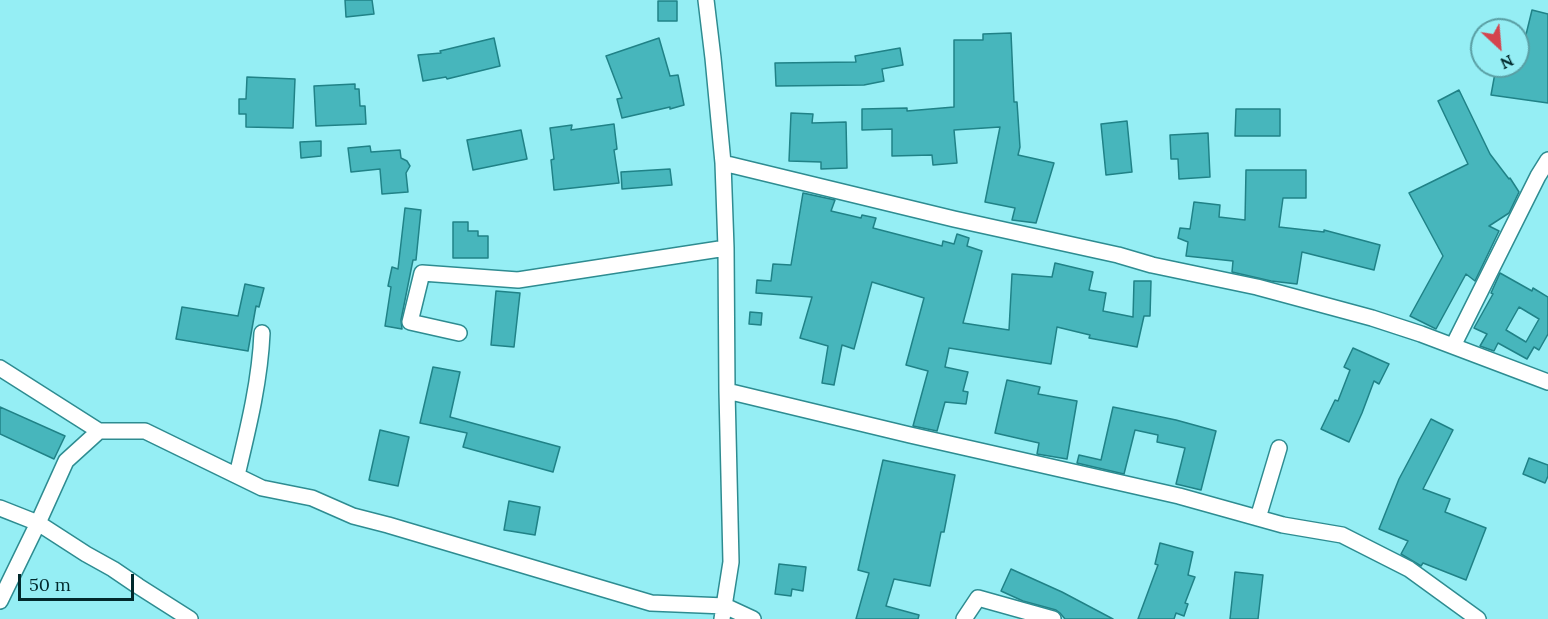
<!DOCTYPE html>
<style>
body{margin:0}
#map{position:relative;width:1548px;height:619px;overflow:hidden;background:#95eef4;font-family:Lora,serif}
canvas{display:block}
.north{position:absolute;left:1470px;top:18px;width:60px;height:60px;box-sizing:border-box;background:#95eef4;border:2px solid #5a9fa4;border-radius:50%;rotate:154deg;font-size:16px;font-weight:700;line-height:24px;text-align:center;color:#01292c}
.north::after{content:'';display:block;margin:auto;width:21px;height:27px;background:#d4444e;clip-path:polygon(50% 0,100% 100%,50% 72%,0 100%)}
.scale{position:absolute;left:18px;top:574px;width:116px;height:27px;box-sizing:border-box;border:3px solid #01292c;border-top:0;padding-left:8px;font-size:18px;line-height:21px;white-space:nowrap;color:#01292c;-webkit-text-stroke:4px #95eef4;paint-order:stroke}
</style>
<div id="map">
<canvas width="1548" height="619"></canvas>
<div class="north">N</div>
<div class="scale">50 m</div>
</div>
<script>
const context = document.querySelector('canvas').getContext('2d');
context.lineJoin = 'round';
function paint(path, color) { context.fillStyle = color; context.fill(path, 'evenodd'); }
function stroke(path, color, width, dash) { context.strokeStyle = color; context.lineWidth = width; context.lineCap = dash ? 'butt' : 'round'; context.setLineDash(dash || []); context.stroke(path); }
const building = new Path2D(`
 M345,0H372L374,14L346,17Z
 M658,1H677V21H658Z
 M1532,10L1548,14V103L1491,95L1495,73L1501,74L1503,66H1518V50L1522,51Z
 M1011,33L1014,102H1017L1020,147L1018,155L1054,163L1036,223L1012,220L1015,208L985,202L1000,127L954,130L957,163L933,165L932,155L892,156V129L862,130V109L907,108V111L954,107V40H983V34Z
 M494,38L500,66L447,79L446,77L423,81L418,55L441,53L440,51Z
 M659,38L670,76L678,75L684,105L670,109V107L622,118L617,99L622,98L606,56Z
 M900,48L903,65L882,69L884,81L864,85L776,86L775,63L856,62L855,56Z
 M247,77L295,79L293,128L246,127V114H239V99H246Z
 M355,84V89H359L360,106H365L366,124L316,126L314,86Z
 M1459,90L1490,154L1509,179L1510,178L1519,192L1509,213L1489,226L1499,231L1475,281L1466,274L1436,329L1410,316L1443,256L1409,193L1468,164L1438,101Z
 M1236,109H1280V136H1235Z
 M791,113L813,114L812,123L846,122L847,168L821,169V162L789,161Z
 M1127,121L1132,172L1106,175L1101,124Z
 M614,124L617,149L614,150L619,183L554,190L551,160L554,159L550,128L572,125L571,130Z
 M521,130L527,159L473,170L467,140Z
 M1208,133L1210,177L1179,179L1178,159H1171L1170,135Z
 M321,141V156L301,158L300,142Z
 M370,146L371,152L400,150L401,158L407,161L410,166L406,173L408,192L382,194L380,169L351,172L348,148Z
 M670,169L672,185L622,189L621,172Z
 M1246,170H1306V198H1283L1279,227L1324,232V230L1380,245L1374,270L1302,252L1297,284L1271,281L1232,272L1233,261L1186,256L1188,242L1178,238L1180,228L1190,229L1194,202L1220,205L1219,217L1245,220Z
 M803,193L835,200L831,211L861,218L862,215L876,218L873,228L942,246L943,241L954,244L957,234L969,238L967,246L982,251L963,323L1009,330L1012,274L1052,277L1055,263L1093,272L1089,290L1106,293L1103,311L1133,317L1134,281H1151L1150,316H1144L1137,347L1089,338L1090,335L1057,327L1051,364L949,348L945,367L968,372L963,391L968,392L966,404L945,402L937,431L913,426L928,371L906,365L924,298L872,282L854,349L842,345L834,385L822,383L828,346L800,338L812,297L756,293L757,280L771,281L773,264L791,265Z
 M405,208L421,210L416,260H413L401,320L402,329L385,326L391,287L388,286L392,267L398,269Z
 M453,222H468V231H478V236H488V258H453Z
 M1500,273L1532,291L1533,288L1548,297V334L1539,350L1534,347L1527,359L1498,343L1494,351L1480,346L1487,334L1474,328L1493,294L1491,293ZM1519,307L1539,319L1526,342L1506,330Z
 M245,284L264,288L259,307L256,306L248,351L176,339L182,307L238,316Z
 M496,291L520,293L514,347L491,345Z
 M750,312L762,313L761,325L749,324Z
 M1353,348L1389,364L1379,384L1374,381L1362,413L1349,442L1321,429L1335,400L1338,401L1350,370L1344,367Z
 M433,367L460,372L450,417L560,447L553,472L463,447L467,433L420,423Z
 M1007,380L1040,387L1038,394L1077,401L1067,459L1037,454L1039,443L995,433Z
 M0,407L65,436L54,459L0,434Z
 M1113,407L1176,420L1216,431L1201,490L1176,484L1185,448L1157,442L1158,435L1135,430L1124,474L1077,463L1079,455L1101,460Z
 M1431,419L1453,430L1423,489L1450,499L1445,512L1486,528L1466,580L1423,563L1421,566L1401,554L1408,541L1379,529L1399,479Z
 M380,430L409,437L398,486L369,480Z
 M1529,458L1548,465V476L1545,483L1523,474Z
 M883,460L955,475L944,532H941L930,586L894,579L886,606L919,615L918,619H856L869,573L858,570Z
 M509,501L540,507L535,535L504,530Z
 M1160,543L1193,552L1188,575L1195,577L1185,603L1188,604L1184,616L1176,613L1174,619H1138L1158,565L1155,564Z
 M779,564L806,567L803,591L792,589L791,596L775,594Z
 M1011,569L1062,592L1113,619H1065L1060,613L1056,610L1023,601L1001,591Z
 M1235,572L1263,575L1258,619H1230Z`);
const minor = new Path2D(`
 M706,0L713,58L723,163L726,248L727,391L731,562L722,619
 M723,163L954,219L1118,255L1152,265L1257,287L1372,318L1421,334L1548,382
 M459,333L410,322L422,273L518,280L726,248
 M1453,346L1538,176L1548,160
 M0,368L99,431
 M727,391L910,435L1179,496L1283,525L1342,535L1409,569L1478,619
 M237,475C248,429 260,381 262,333
 M0,508L38,523L86,554L113,569L138,586L190,619
 M1258,518L1279,448
 M0,601L38,523L66,461L99,431H145L262,488L312,498L353,516L388,525L651,603L725,606L753,619
 M964,619L978,598L1053,619`);
paint(building, '#47b6bc');
stroke(building, '#208287', 1.5);
stroke(minor, '#2e8c91', 18);
stroke(minor, '#fff', 15);
</script>
